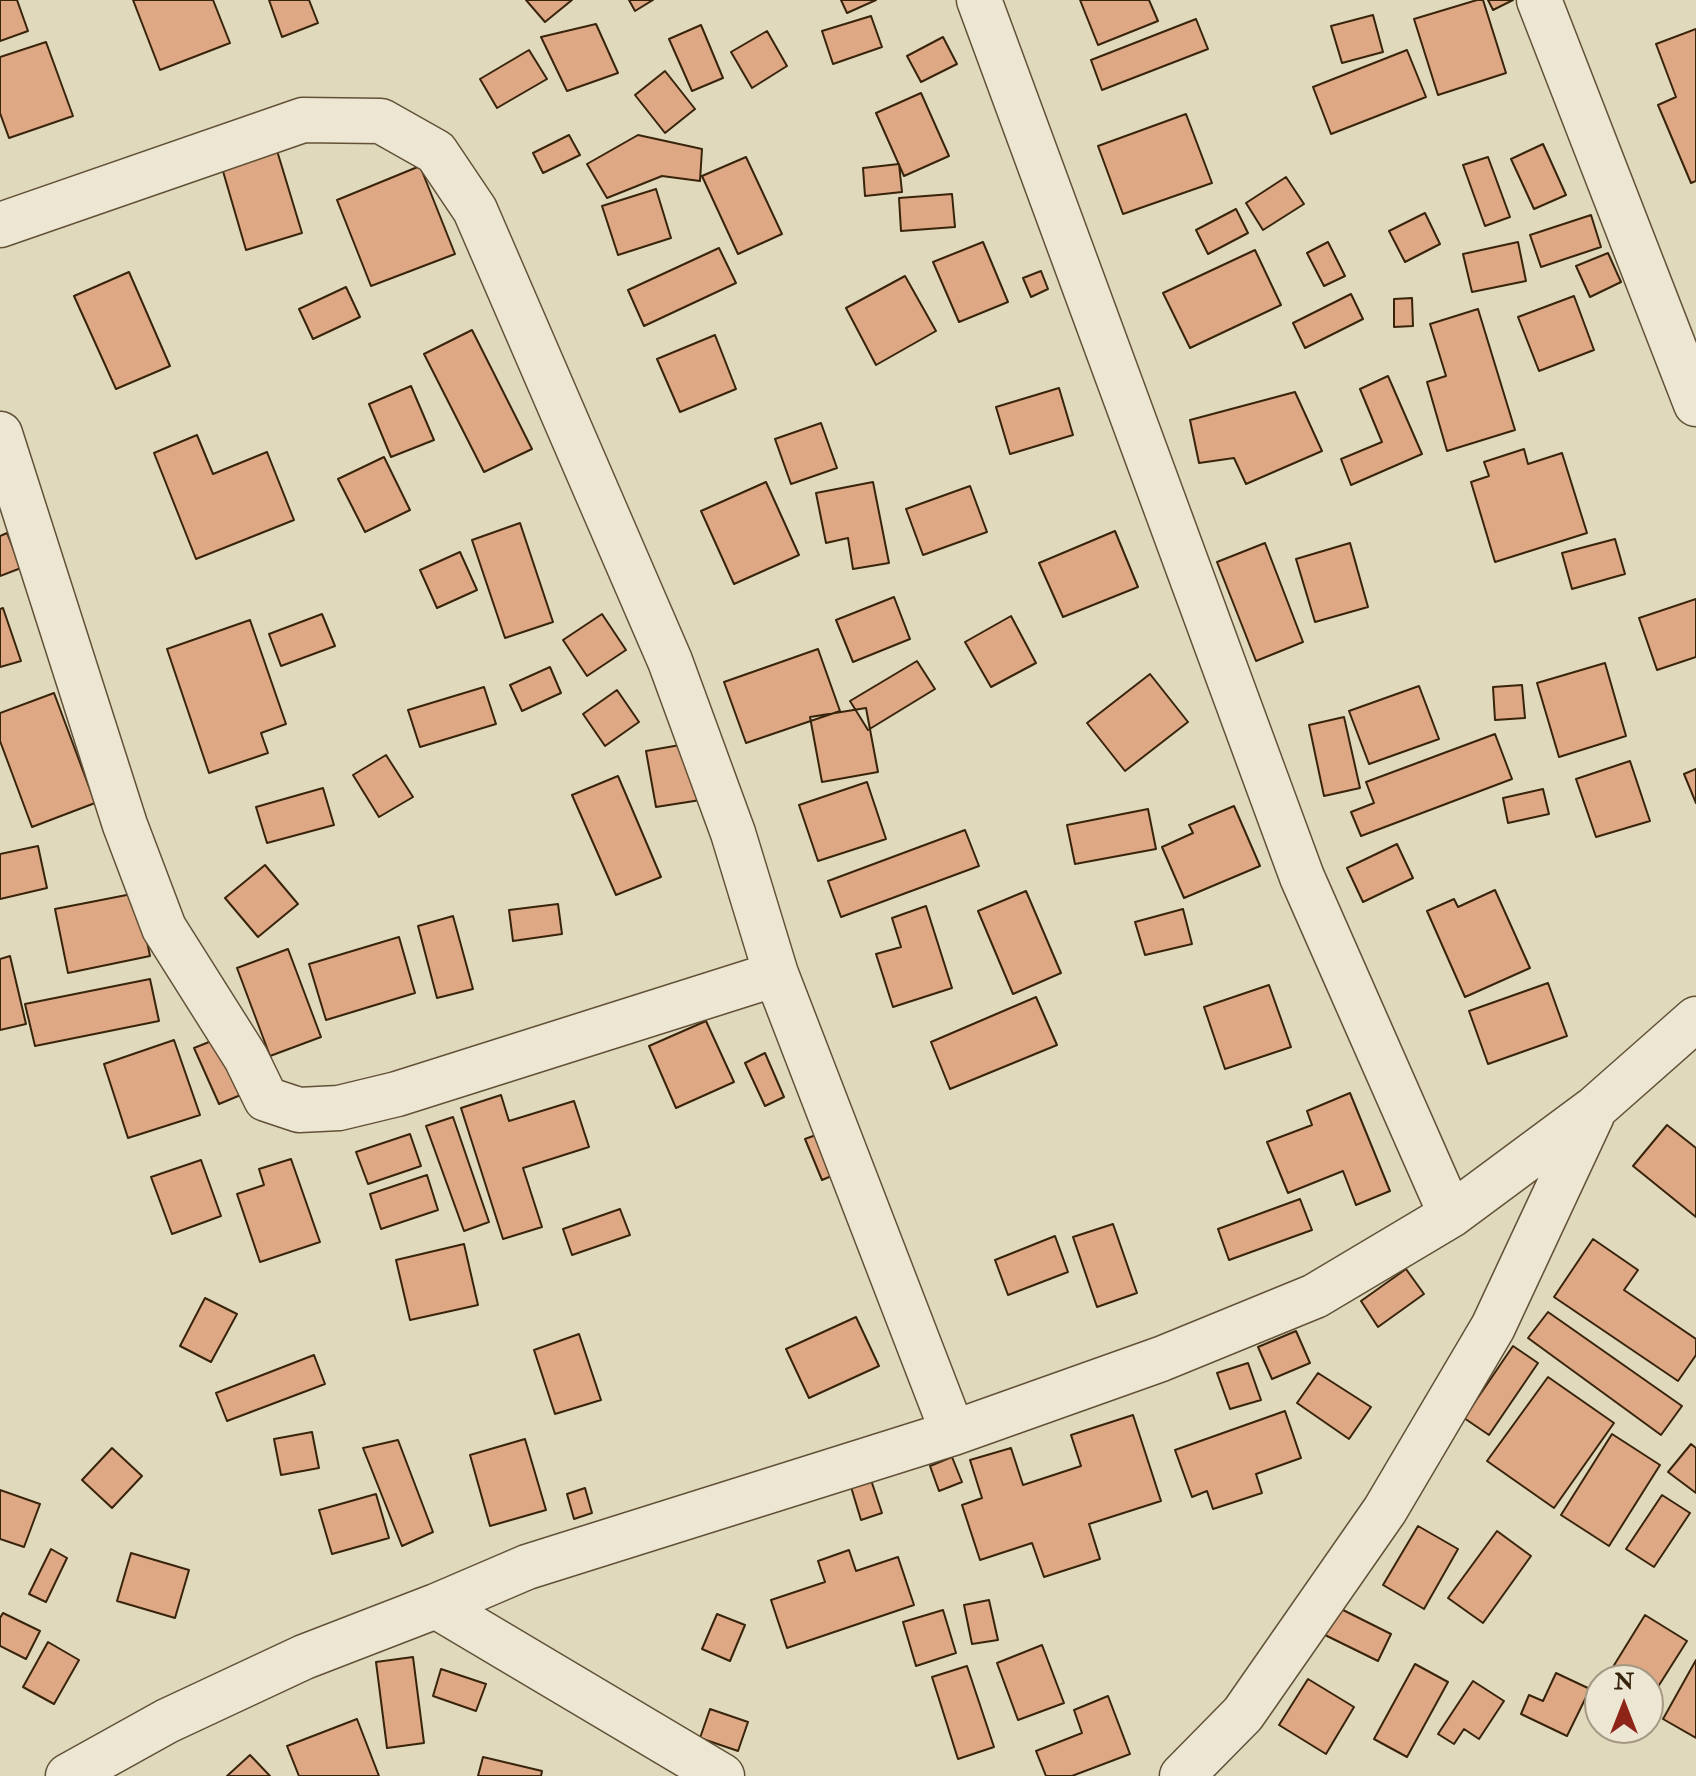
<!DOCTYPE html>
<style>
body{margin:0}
#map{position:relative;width:1696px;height:1776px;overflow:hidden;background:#e1d9bc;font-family:"IM FELL Double Pica",serif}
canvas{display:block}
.north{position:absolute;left:1584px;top:1664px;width:80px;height:80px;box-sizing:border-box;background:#ece6d3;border:2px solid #a49883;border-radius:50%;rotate:0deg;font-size:22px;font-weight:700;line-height:32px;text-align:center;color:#38240b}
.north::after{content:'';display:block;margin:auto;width:28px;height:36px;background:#8f2418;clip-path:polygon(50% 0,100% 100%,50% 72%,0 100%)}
</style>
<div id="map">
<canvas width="1696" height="1776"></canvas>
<div class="north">N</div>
</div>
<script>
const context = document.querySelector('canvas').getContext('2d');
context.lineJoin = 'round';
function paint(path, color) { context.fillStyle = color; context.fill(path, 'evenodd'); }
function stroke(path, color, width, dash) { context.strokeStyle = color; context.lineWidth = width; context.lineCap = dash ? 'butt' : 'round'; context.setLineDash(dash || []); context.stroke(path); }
const building = new Path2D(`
 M0,0H17L28,31L0,41Z
 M133,0H213L230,43L160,70Z
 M269,0H309L318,23L282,37Z
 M526,0H572L545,22Z
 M629,0H653L635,11Z
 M841,0H876L847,13Z
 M1080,0H1149L1158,21L1098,45Z
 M1477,0H1483L1506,73L1438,95L1414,19Z
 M1488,0H1513L1493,10Z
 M1373,15L1383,52L1342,63L1331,26Z
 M871,16L882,47L833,64L822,31Z
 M1196,19L1208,49L1102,90L1091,60Z
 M596,24L618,73L567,91L541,37Z
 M701,25L723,78L692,91L669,39Z
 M1696,29V181L1691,183L1658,105L1676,97L1656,44Z
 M767,31L787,66L752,88L731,52Z
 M943,37L957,64L921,82L907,56Z
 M46,42L73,116L9,138L0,113V57Z
 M529,50L547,79L497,108L480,79Z
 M1407,50L1426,97L1331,134L1313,87Z
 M665,71L695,109L665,133L635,95Z
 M921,93L949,156L904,176L876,113Z
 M1186,114L1212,183L1123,214L1098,146Z
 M569,135L580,155L543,173L533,153Z
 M638,135L702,149L700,181L662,176L607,198L587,164Z
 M275,144L302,233L246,250L220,161Z
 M1543,144L1566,195L1534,209L1511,159Z
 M746,157L782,234L738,254L702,176Z
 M1488,157L1510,217L1485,226L1463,165Z
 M899,164L902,192L865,196L863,168Z
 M420,166L455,254L371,286L337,200Z
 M1286,177L1304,204L1263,230L1246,203Z
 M656,189L671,238L618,255L602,206Z
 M952,194L955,227L901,231L899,198Z
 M1236,209L1248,233L1208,254L1196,230Z
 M1425,213L1440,244L1405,262L1389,231Z
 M1591,215L1601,247L1541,267L1530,235Z
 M983,242L1008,302L959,322L933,262Z
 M1328,242L1345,276L1324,286L1307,253Z
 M1518,242L1526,281L1472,292L1463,254Z
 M719,248L736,283L644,326L628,290Z
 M1255,250L1281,305L1190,348L1163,293Z
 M1608,253L1621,282L1590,297L1576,266Z
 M1041,271L1048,289L1031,297L1023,278Z
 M129,272L170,366L116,389L74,296Z
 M905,276L936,331L876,365L846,308Z
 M346,287L360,317L313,339L299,309Z
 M1351,294L1363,319L1305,348L1293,323Z
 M1574,296L1594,350L1539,371L1518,317Z
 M1412,298L1413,326L1394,327V299Z
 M1478,309L1515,430L1447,451L1427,382L1446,376L1430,324Z
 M472,330L532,449L484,472L424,354Z
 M715,335L736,389L680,412L657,359Z
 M1388,376L1422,454L1351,485L1341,459L1382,442L1360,389Z
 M411,386L434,440L391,457L369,404Z
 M1059,388L1073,435L1010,454L996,407Z
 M1295,392L1322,451L1246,484L1234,458L1199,463L1190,420Z
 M821,423L837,468L791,484L775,439Z
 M197,435L213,474L267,452L294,520L196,559L154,453Z
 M1524,449L1528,464L1562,453L1587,533L1495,562L1471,482L1489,476L1484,462Z
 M384,457L410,510L365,532L338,479Z
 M766,482L799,555L734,584L701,511Z
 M873,482L889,563L853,569L848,538L826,543L816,493Z
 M970,486L987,532L923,555L906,509Z
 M520,523L553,622L505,638L472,540Z
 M1115,531L1138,587L1063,617L1039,563Z
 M7,533L21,568L0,576V536Z
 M1615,539L1625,574L1572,589L1562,553Z
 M1265,543L1303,642L1256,661L1217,562Z
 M1350,543L1368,607L1315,622L1296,559Z
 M460,552L477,590L437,608L420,570Z
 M894,597L910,639L853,662L836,620Z
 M1696,599V657L1657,670L1639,618Z
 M3,608L21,661L0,667V609Z
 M322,614L335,646L281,666L269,634Z
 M602,614L626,650L587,676L563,640Z
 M1011,616L1036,663L991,687L965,642Z
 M250,620L286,724L261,733L268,753L209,773L167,649Z
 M818,649L840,711L746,743L724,682Z
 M917,661L935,689L868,730L850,701Z
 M1605,663L1626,736L1559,757L1537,683Z
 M550,667L561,693L522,711L510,685Z
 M1150,674L1188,722L1125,771L1087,723Z
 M1522,685L1525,718L1495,720L1493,687Z
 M1419,686L1439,739L1369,764L1349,711Z
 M484,687L496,724L420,747L408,710Z
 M617,690L639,722L605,746L583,714Z
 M54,693L95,803L32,827L0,741V713Z
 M866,708L878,772L822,782L810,717Z
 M1344,717L1360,788L1324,796L1309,725Z
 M1495,734L1512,779L1361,836L1351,812L1374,803L1366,782Z
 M697,742L707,799L656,807L646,751Z
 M386,755L413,797L379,817L353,775Z
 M1630,761L1650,821L1596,837L1576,779Z
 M1696,769V803L1684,774Z
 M618,776L661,877L616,895L572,795Z
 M867,782L886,839L818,861L799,805Z
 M323,788L334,825L267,843L256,807Z
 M1543,789L1549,814L1508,823L1503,798Z
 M1234,806L1260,866L1184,898L1162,847L1193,833L1189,825Z
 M1148,809L1156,849L1075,864L1067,825Z
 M965,830L979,866L841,917L828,881Z
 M1397,844L1413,878L1363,902L1347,868Z
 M38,846L47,888L0,899V854Z
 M265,865L298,904L258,937L225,898Z
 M1495,890L1530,968L1465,997L1427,911L1454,899L1458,907Z
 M1026,891L1061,973L1013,994L978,911Z
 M137,893L150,956L68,973L55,909Z
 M558,904L562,934L513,941L509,910Z
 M926,906L952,988L893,1007L876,954L901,947L892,918Z
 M1183,909L1192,944L1145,955L1135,922Z
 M453,916L473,989L437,998L418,926Z
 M399,937L415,993L326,1020L309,964Z
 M288,949L321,1037L270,1056L237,968Z
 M10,956L26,1024L0,1030V959Z
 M150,979L159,1021L35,1046L25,1004Z
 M1548,983L1567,1036L1488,1064L1469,1011Z
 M1269,985L1291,1047L1225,1069L1204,1007Z
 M1036,997L1057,1045L950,1089L931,1042Z
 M706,1021L734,1082L676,1108L649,1046Z
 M219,1038L243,1094L219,1104L194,1048Z
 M174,1040L200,1115L128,1138L104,1064Z
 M765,1053L784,1097L765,1106L745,1063Z
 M1350,1093L1390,1191L1356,1205L1343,1171L1288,1193L1267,1142L1312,1125L1307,1111Z
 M501,1095L509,1121L574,1101L589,1147L523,1168L542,1227L503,1239L461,1108Z
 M453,1117L489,1222L464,1231L426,1126Z
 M1667,1125L1696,1148V1217L1633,1166Z
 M824,1132L841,1172L822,1180L805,1139Z
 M410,1134L421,1166L368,1184L356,1152Z
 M291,1159L320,1242L260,1262L237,1194L264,1185L259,1169Z
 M201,1160L221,1216L172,1234L151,1177Z
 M427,1175L438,1210L381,1229L370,1194Z
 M1300,1199L1312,1230L1229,1260L1218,1229Z
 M620,1209L630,1235L572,1255L563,1229Z
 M1113,1224L1137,1293L1097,1307L1073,1237Z
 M1055,1236L1068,1272L1008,1295L995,1260Z
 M1593,1239L1638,1270L1624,1290L1696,1339V1355L1678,1381L1554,1297Z
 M464,1244L478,1305L410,1320L396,1260Z
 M1406,1269L1424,1294L1378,1327L1361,1301Z
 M205,1298L237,1314L211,1362L180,1346Z
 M1548,1312L1682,1406L1661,1435L1528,1338Z
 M856,1317L879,1366L809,1398L786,1349Z
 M1296,1331L1310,1363L1272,1379L1258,1347Z
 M579,1334L601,1400L555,1414L534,1350Z
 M1513,1346L1538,1363L1489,1435L1464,1418Z
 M314,1355L325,1384L227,1421L216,1393Z
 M1248,1363L1261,1400L1230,1409L1217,1373Z
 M1318,1373L1371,1407L1349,1439L1297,1403Z
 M1548,1377L1614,1423L1554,1508L1487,1461Z
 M1285,1411L1301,1458L1256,1474L1262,1493L1213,1509L1207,1491L1192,1497L1175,1450Z
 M1133,1415L1161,1501L1089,1524L1100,1559L1044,1577L1032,1543L980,1560L962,1505L982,1498L970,1460L1011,1448L1023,1485L1081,1466L1071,1435Z
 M312,1432L319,1468L281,1475L274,1439Z
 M1612,1434L1660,1465L1609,1546L1561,1515Z
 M525,1439L546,1510L490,1526L470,1455Z
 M398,1440L433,1532L402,1546L363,1448Z
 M1691,1444L1696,1448V1493L1668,1472Z
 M112,1448L142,1476L112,1508L82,1480Z
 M952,1457L962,1482L939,1491L930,1466Z
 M871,1480L882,1513L861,1520L851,1487Z
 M585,1488L592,1513L574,1519L567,1494Z
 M0,1490L40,1504L24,1547L0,1539Z
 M376,1494L389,1538L332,1554L319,1510Z
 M1662,1495L1690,1513L1654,1567L1626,1549Z
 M1418,1526L1458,1549L1424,1609L1383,1585Z
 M1497,1531L1531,1556L1483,1623L1448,1598Z
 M51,1549L67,1558L46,1602L29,1594Z
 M849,1550L856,1571L898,1557L914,1605L787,1648L771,1600L825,1582L818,1561Z
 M131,1553L189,1570L175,1618L117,1601Z
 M989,1600L998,1640L972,1644L964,1605Z
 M1339,1608L1391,1634L1378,1661L1325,1635Z
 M943,1610L956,1653L916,1666L903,1622Z
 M3,1613L40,1631L26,1659L0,1646V1618Z
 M717,1614L745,1625L730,1661L702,1649Z
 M1645,1615L1687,1641L1649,1701L1648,1680H1615L1608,1675Z
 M48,1642L79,1660L54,1704L23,1687Z
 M1042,1645L1064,1703L1018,1720L997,1663Z
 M413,1657L424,1743L387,1748L376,1662Z
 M1696,1660V1738L1663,1719Z
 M1415,1664L1448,1682L1407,1757L1374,1739Z
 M967,1666L994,1747L958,1759L932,1677Z
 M441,1669L486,1684L476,1711L433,1696Z
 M1556,1673L1590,1689L1567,1736L1521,1714L1529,1695L1543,1701Z
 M1308,1679L1354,1707L1326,1754L1279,1725Z
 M1473,1681L1504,1701L1479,1739L1464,1729L1454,1744L1438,1734Z
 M1108,1696L1130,1754L1072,1776H1046L1036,1751L1082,1733L1074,1710Z
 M710,1709L748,1722L738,1751L700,1738Z
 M357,1719L379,1776H299L287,1746Z
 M250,1755L270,1776H227Z
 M483,1757L542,1771L541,1776H478Z`);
const minor = new Path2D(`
 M979,0L1302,877L1451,1215
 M1539,0L1696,404
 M0,225L303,120L381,121L436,152L475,210L670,661L733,833L776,974
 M0,434L125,825L164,928L246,1058L266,1099L299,1110L339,1108L397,1094L776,974L953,1433
 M436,1606L722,1776
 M68,1776L167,1721L304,1657L436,1606L527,1567L953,1433L1161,1359L1315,1296L1451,1215L1594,1109L1696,1019
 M1182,1776L1243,1714L1385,1510L1493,1327L1592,1115`);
paint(building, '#dea885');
stroke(building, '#38240b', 2);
stroke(minor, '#625137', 47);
stroke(minor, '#ece6d3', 44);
</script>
